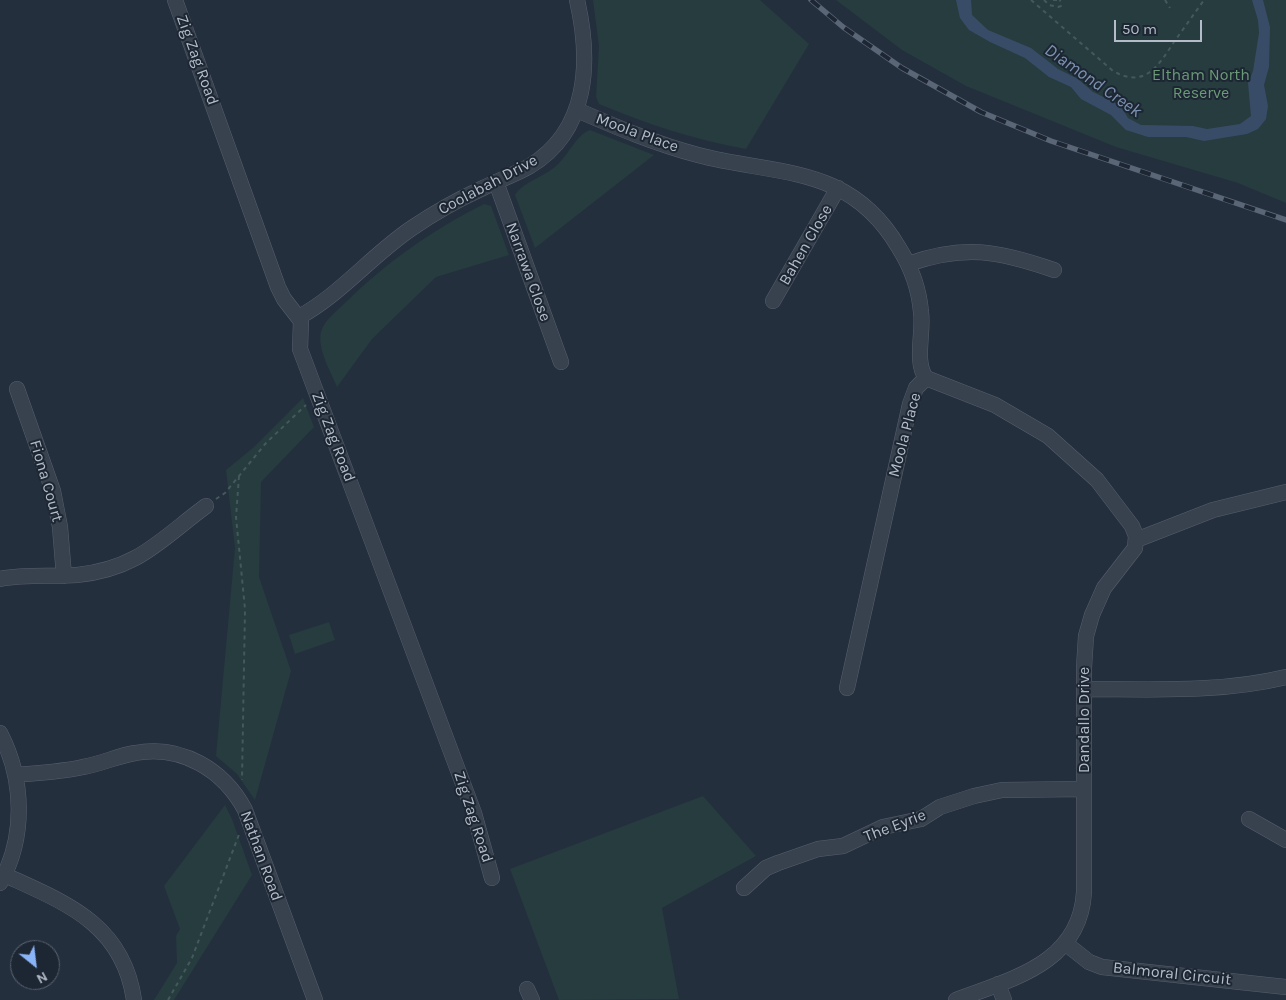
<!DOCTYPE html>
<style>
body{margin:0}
#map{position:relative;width:1286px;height:1000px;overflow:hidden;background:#242f3e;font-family:Karla,sans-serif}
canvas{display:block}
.north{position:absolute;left:10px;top:940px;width:50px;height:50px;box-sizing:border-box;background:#1d2633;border:1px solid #59626f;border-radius:50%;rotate:151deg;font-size:14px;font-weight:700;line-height:20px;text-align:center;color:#b4bcc9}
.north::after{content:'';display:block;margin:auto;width:18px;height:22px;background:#8ab4f8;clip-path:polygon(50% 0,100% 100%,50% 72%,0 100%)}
.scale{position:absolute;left:1114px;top:20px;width:88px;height:22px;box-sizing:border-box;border:2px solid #b4bcc9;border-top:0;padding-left:6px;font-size:15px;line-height:18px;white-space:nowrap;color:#b4bcc9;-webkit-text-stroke:4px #1d2633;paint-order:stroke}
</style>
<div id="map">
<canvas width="1286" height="1000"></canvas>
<div class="north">N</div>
<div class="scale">50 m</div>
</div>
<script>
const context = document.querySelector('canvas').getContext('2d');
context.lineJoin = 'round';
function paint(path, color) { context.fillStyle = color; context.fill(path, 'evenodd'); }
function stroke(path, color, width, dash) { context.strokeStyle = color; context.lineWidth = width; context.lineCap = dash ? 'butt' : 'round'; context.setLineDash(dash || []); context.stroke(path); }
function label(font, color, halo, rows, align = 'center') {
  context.font = font + ' Karla,sans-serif'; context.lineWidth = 4; context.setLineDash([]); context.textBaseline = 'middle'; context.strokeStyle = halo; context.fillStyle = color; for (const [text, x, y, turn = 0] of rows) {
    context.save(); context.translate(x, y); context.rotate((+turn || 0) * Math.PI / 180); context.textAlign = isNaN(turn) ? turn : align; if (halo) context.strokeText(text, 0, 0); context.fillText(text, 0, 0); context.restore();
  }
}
const green = new Path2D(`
 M593,0H760L809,44L746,149C695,140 647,124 599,104L596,97L599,46Z
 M836,0H1286V203L1238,183L1116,147L966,86L902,50Z
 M590,130L654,155L535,248L515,195C523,182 544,177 556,166C568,156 576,135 590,130Z
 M484,204L491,206L509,255L436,277L372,339L337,387C331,372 317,349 321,332C324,320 336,312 345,303C387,262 432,230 484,204Z
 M303,398L314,427L261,482L259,577L291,671L255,800L237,774L216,756L235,548L226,470L254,447Z
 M329,622L335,640L295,654L289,635Z
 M703,796L756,856L662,908L679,999L559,1000L510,869Z
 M225,805L232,819L252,875L174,1000H154L177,963L176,936L180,929L164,886Z`);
const water = new Path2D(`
 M956,0H971L972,15L988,30L1031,48L1058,69L1078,79L1093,92L1120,105L1128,118L1141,125L1193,126L1207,129L1240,124L1251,116L1248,83L1253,71L1259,33L1258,20L1252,0H1263L1270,27L1269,67L1264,85L1268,106L1266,119L1258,129L1247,134L1204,141L1186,137H1148L1126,130L1111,115L1081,99L1071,87L1049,77L1025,58L990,42L969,30L960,18Z`);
const path = new Path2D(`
 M1031,0L1113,71C1145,89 1158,66 1174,42C1184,28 1194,14 1204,0
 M1044,0L1049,5L1058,7L1061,6L1060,0
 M1053,0H1061
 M1165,0L1170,8
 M239,476L236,517L245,609L242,780
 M216,499L225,493L266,443L306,405
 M168,1000L192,958L240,832`);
const minor = new Path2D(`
 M175,0L278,287L284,299L301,321L300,349L474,813L492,878
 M577,110C616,127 656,144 698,155C778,176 850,164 899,248C911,267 919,289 921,312C924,332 914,362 926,378L995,405L1048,436L1097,480L1132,526L1136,536L1135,548L1104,588L1092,615L1086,636L1084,668V892C1080,964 1011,979 956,1000
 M496,182L561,362
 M908,264C965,244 999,251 1054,270
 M773,301L838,188
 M299,317C341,294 372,255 412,228C434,213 457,200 481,189C497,181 514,175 530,166C589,130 591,61 577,0
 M17,389L53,491L60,527L64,576
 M1136,540L1213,510L1286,492
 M0,579C25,574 51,577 77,575C138,569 160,540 206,506
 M847,688L910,404L916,388L926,378
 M1084,689C1152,689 1220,693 1286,677
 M0,733C24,779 26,837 0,883
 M15,775C38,773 61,772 83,767C101,764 117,756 135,753C181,744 224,770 245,810L315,1000
 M1249,819L1286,840
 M5,875C66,903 123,924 134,1000
 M744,888L766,868L778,863L818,849L843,846L883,827L921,819L940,807L974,796L1002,790L1084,789
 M1065,943L1089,962L1102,967L1286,987
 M998,984L1004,1000
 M527,989L532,1000`);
const rail = new Path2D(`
 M811,0L843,27L902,68L981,112L1051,141L1286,220`);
const streetNames = [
 ["Zig Zag Road",197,60,70],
 ["Moola Place",637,133,20],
 ["Coolabah Drive",488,185,-28],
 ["Bahen Close",806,245,-60],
 ["Narrawa Close",528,272,70],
 ["Moola Place",905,435,-75],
 ["Zig Zag Road",333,437,69],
 ["Fiona Court",46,481,74],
 ["Dandallo Drive",1084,720,-90],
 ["Zig Zag Road",473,817,72],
 ["The Eyrie",895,826,-21],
 ["Nathan Road",261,856,70],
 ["Balmoral Circuit",1172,974,6]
];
const parkNames = [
 ["Eltham North",1201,75],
 ["Reserve",1201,93]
];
const waterNames = [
 ["Diamond Creek",1093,81,35]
];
paint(green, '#263c3f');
paint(water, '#394c67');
stroke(minor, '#565f6c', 16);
stroke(path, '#44595c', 2, [4, 4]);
stroke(minor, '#38414e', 15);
stroke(rail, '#5a6575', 5.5);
stroke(rail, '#1d2633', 4, [11]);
label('16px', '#b4bcc9', '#1d2633', streetNames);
label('16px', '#6b9a76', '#1d2633', parkNames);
label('italic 18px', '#7c92b1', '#1d2633', waterNames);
</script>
